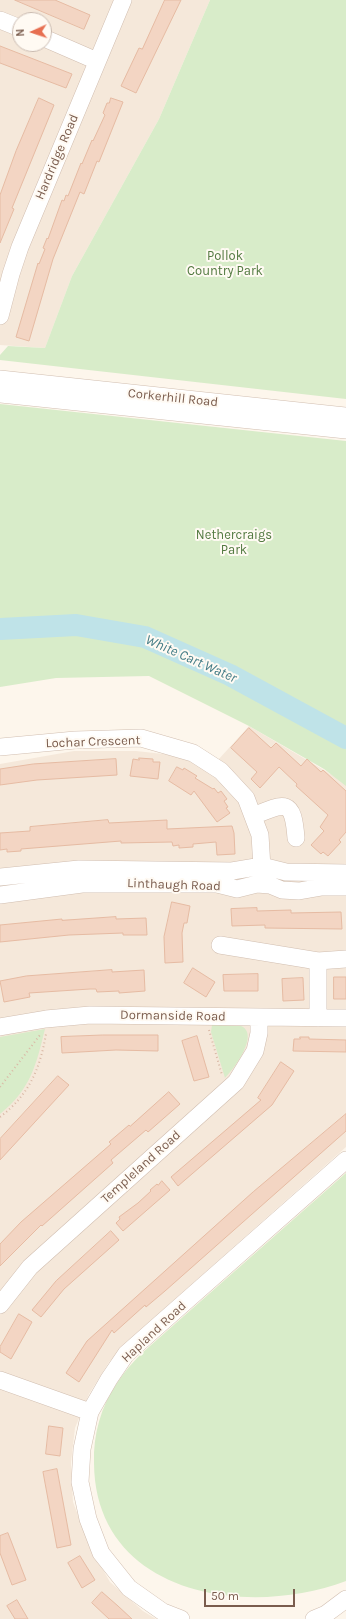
<!DOCTYPE html>
<style>
body{margin:0}
#map{position:relative;width:346px;height:1619px;overflow:hidden;background:#fdf6ec;font-family:Karla,sans-serif}
canvas{display:block}
.north{position:absolute;left:12px;top:12px;width:40px;height:40px;box-sizing:border-box;background:#fffaf3;border:1px solid #cabbb1;border-radius:50%;rotate:267deg;font-size:11px;font-weight:700;line-height:16px;text-align:center;color:#7a5c4d}
.north::after{content:'';display:block;margin:auto;width:14px;height:18px;background:#e76f51;clip-path:polygon(50% 0,100% 100%,50% 72%,0 100%)}
.scale{position:absolute;left:204px;top:1589px;width:91px;height:18px;box-sizing:border-box;border:2px solid #7a5c4d;border-top:0;padding-left:5px;font-size:12px;line-height:14px;white-space:nowrap;color:#7a5c4d;-webkit-text-stroke:3px #fffaf3;paint-order:stroke}
</style>
<div id="map">
<canvas width="346" height="1619"></canvas>
<div class="north">N</div>
<div class="scale">50 m</div>
</div>
<script>
const context = document.querySelector('canvas').getContext('2d');
context.lineJoin = 'round';
function paint(path, color) { context.fillStyle = color; context.fill(path, 'evenodd'); }
function stroke(path, color, width, dash) { context.strokeStyle = color; context.lineWidth = width; context.lineCap = dash ? 'butt' : 'round'; context.setLineDash(dash || []); context.stroke(path); }
function label(font, color, halo, rows, align = 'center') {
  context.font = font + ' Karla,sans-serif'; context.lineWidth = 4; context.setLineDash([]); context.textBaseline = 'middle'; context.strokeStyle = halo; context.fillStyle = color; for (const [text, x, y, turn = 0] of rows) {
    context.save(); context.translate(x, y); context.rotate((+turn || 0) * Math.PI / 180); context.textAlign = isNaN(turn) ? turn : align; if (halo) context.strokeText(text, 0, 0); context.fillText(text, 0, 0); context.restore();
  }
}
const residential = new Path2D(`
 M0,0H210L159,119L72,276L45,348L0,345ZM20,20H44V44H20Z
 M249,726L346,783V1147L166,1307L109,1362L89,1394L75,1428L71,1462L73,1502L90,1547L110,1582L143,1611L156,1619H0V764L74,751H136L218,760Z`);
const green = new Path2D(`
 M210,0H346V399L0,360V355L8,346L45,348L72,276L159,119Z
 M0,404L346,441V786L324,769L249,726L149,676L56,678L0,687Z
 M212,1025L241,1026C260,1034 234,1069 225,1078L211,1032Z
 M45,1029C36,1065 31,1089 0,1114V1037Z
 M346,1173V1581C245,1619 95,1594 94,1463C93,1435 101,1406 117,1383C124,1372 133,1362 142,1353Z`);
const river = new Path2D(`
 M0,629L76,625L145,637L230,675L346,738`);
const building = new Path2D(`
 M15,0H55L90,15L84,29Z
 M165,0H181L136,93L121,86L139,48L142,49Z
 M0,46L72,74L66,88L0,63Z
 M39,98L54,105L12,208L14,209L0,243V195L16,151Z
 M111,98L123,102L99,162L97,161L84,194L80,192L53,259L29,341L16,337L38,263L39,264L45,249L43,248L47,238L48,239L62,200L64,201L66,195L68,196L81,163L82,164L92,140L93,141L105,115L103,113L107,103H109Z
 M249,728L271,748L276,743L301,766L307,759L321,772L323,770L346,791V832L339,840L341,842L328,856L323,852L321,854L311,845L324,831L320,827L328,815L296,786L297,784L279,767L260,788L251,779L257,772L231,748Z
 M139,758L153,759V762H160L158,779L130,776L133,759L139,760Z
 M116,759L117,775L37,780L0,785V769L33,764Z
 M177,767L183,770L184,768L197,776L195,778L213,789L214,788L218,793L221,791L227,799L224,801L228,807L226,808L230,813L217,822L194,791L191,795L169,781Z
 M108,820L109,823L167,820V829L232,826L234,833L235,854L217,855L216,842L193,844V847L179,848V845L173,846L172,842L121,843V841L21,849V851L7,852V849L0,850V833L30,831V827Z
 M172,902L190,906L187,923H184L182,933L183,962L165,963L164,937Z
 M257,908V911L291,910V913L341,912L342,929L265,928V925L232,926L231,909Z
 M116,917V919L146,918L147,935H123V933L69,935L0,942V925L62,919V920Z
 M193,968L215,982L206,997L184,983Z
 M112,970V972L144,970L145,991L119,993V991L97,992L96,989H90L29,993L30,997L4,1002L0,981L26,976Z
 M258,974V991H224L223,975Z
 M334,977H346V999H334Z
 M303,978L304,1000L283,1001L282,979Z
 M103,1035H158V1051L116,1050L62,1053L61,1037Z
 M197,1036L209,1077L194,1081L182,1041Z
 M300,1037H309V1039L346,1040V1052L293,1051L294,1039H300Z
 M281,1062L294,1071L272,1105L178,1186L171,1177L261,1100L258,1098Z
 M58,1076L69,1085L0,1160V1139Z
 M169,1092L180,1104L148,1132L146,1130L111,1160L113,1163L42,1226L41,1225L0,1266V1244L21,1222L111,1144L109,1142L129,1125L130,1126Z
 M346,1114V1131L165,1291L146,1307L145,1305L114,1333L112,1330L79,1382L66,1373L87,1341L253,1192Z
 M162,1181L170,1190L123,1231L116,1223L120,1219L119,1217L138,1203L151,1191L150,1190L157,1184L158,1185Z
 M111,1231L119,1240L64,1289L41,1317L32,1310L56,1281Z
 M19,1314L32,1322L11,1359L0,1352V1347Z
 M49,1426L63,1428L60,1456L46,1454Z
 M57,1469L71,1545L57,1548L43,1472Z
 M8,1533L26,1580L12,1585L0,1553V1536Z
 M80,1556L95,1580L82,1588L68,1563Z
 M102,1592L118,1606L132,1619H109L92,1603Z
 M17,1600L28,1619H15L7,1606Z`);
const path = new Path2D(`
 M209,1030L222,1075
 M0,1087L40,1035
 M0,1117C29,1095 40,1069 46,1034`);
const minor = new Path2D(`
 M0,20L20,28
 M44,38L97,61
 M0,316L11,274L20,247L123,0
 M0,379L346,416
 M0,394L346,430
 M0,747L75,740L141,738L193,753L221,771L246,798L260,835L263,884
 M253,816C286,802 293,799 296,838
 M0,877L79,869L232,871L262,866L286,872L346,873
 M0,895L82,884H217L237,889L257,884L270,885L282,890L299,891L322,887H346
 M220,945L318,961L346,959
 M318,961V1018
 M0,1027L46,1019L90,1015L346,1018
 M0,1305L30,1267L236,1082L255,1051L259,1033V1018
 M0,1380L90,1412
 M181,1619L163,1612L129,1588L101,1553L88,1519L80,1482L82,1449L90,1412L109,1379L126,1354L346,1160
 M314,1619L326,1614L346,1599`);
const streetNames = [
 ["Hardridge Road",57,157,-67],
 ["Corkerhill Road",173,398,6],
 ["Lochar Crescent",93,742,-2],
 ["Linthaugh Road",174,885,2],
 ["Dormanside Road",173,1016,1],
 ["Templeland Road",141,1167,-42],
 ["Hapland Road",154,1332,-43]
];
const parkNames = [
 ["Pollok",225,256],
 ["Country Park",225,271],
 ["Nethercraigs",234,535],
 ["Park",234,550]
];
const waterNames = [
 ["White Cart Water",191,659,24]
];
paint(residential, '#f5e8da');
paint(green, '#d8ecc9');
stroke(river, '#bfe3e8', 22);
paint(building, '#f3d5c3');
stroke(building, '#e6bba3', 1);
stroke(minor, '#d1beb0', 18);
stroke(path, '#d9b8a5', 2, [1, 3]);
stroke(minor, '#fff', 17);
label('13px', '#7a5c4d', '#fffaf3', streetNames);
label('13px', '#537a41', '#fffaf3', parkNames);
label('italic 14px', '#437c86', '#fffaf3', waterNames);
</script>
